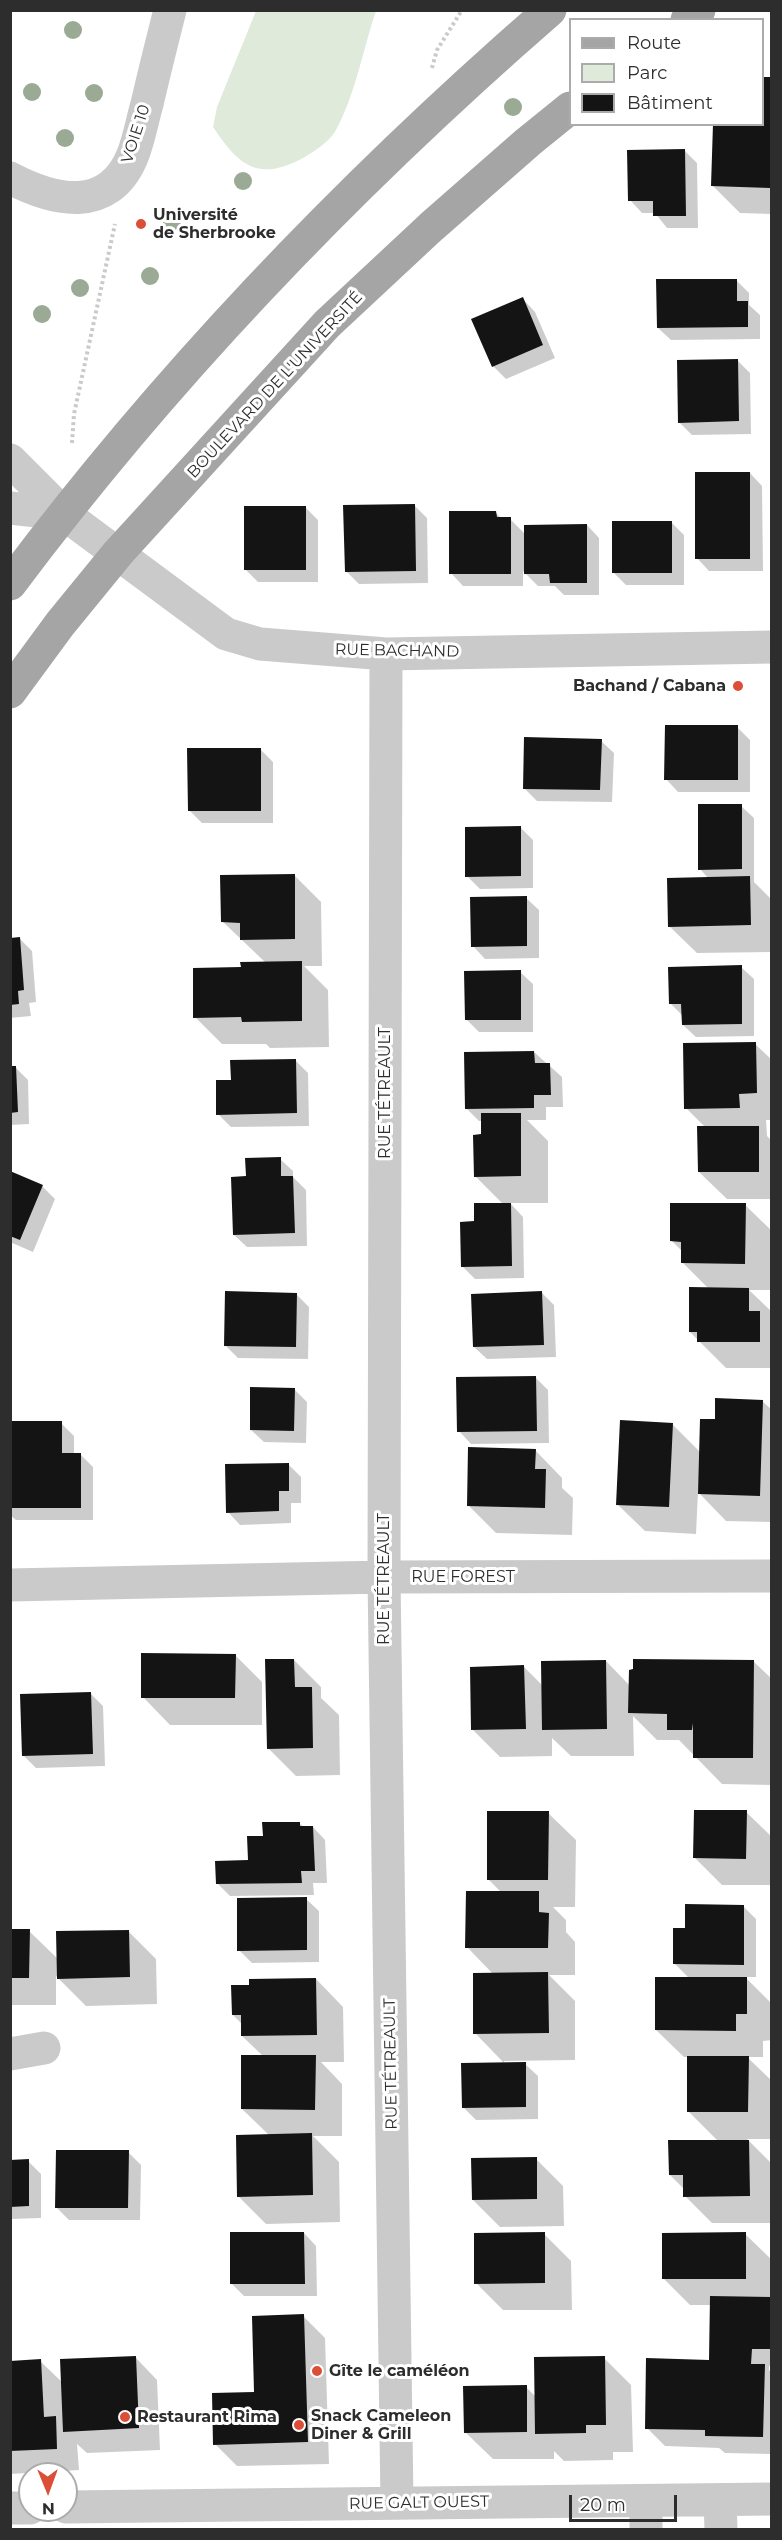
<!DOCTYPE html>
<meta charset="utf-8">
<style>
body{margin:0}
#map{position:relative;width:782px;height:2540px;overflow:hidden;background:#fff;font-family:Montserrat,sans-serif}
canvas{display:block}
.frame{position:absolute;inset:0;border:12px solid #2d2d2d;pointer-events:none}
.legend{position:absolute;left:569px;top:18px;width:195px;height:108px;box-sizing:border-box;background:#fff;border:2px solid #ababab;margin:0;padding:8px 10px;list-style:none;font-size:18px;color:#2d2d2d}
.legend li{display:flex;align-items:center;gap:12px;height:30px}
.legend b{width:30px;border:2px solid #ababab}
.north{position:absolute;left:18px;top:2462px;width:60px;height:60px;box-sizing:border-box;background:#fff;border:2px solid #ababab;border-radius:50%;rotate:179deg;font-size:16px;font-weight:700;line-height:24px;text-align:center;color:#2d2d2d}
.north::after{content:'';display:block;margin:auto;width:21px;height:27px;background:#db4e37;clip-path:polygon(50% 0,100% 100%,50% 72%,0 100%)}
.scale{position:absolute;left:569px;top:2495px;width:108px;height:27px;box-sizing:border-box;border:3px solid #2d2d2d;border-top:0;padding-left:8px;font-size:18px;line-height:21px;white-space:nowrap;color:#2d2d2d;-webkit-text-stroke:4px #fff;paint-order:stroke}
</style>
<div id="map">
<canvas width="782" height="2540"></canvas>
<div class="frame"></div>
<ul class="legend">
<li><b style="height:8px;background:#a5a5a5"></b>Route</li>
<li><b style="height:16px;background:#dfeada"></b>Parc</li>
<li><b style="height:16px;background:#141414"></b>Bâtiment</li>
</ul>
<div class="north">N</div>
<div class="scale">20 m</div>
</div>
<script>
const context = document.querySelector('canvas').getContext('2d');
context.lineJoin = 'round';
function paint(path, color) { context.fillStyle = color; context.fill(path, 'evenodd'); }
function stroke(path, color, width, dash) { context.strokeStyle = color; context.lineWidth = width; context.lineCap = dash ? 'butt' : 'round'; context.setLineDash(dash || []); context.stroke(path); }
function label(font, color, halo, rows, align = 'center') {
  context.font = font + ' Montserrat,sans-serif'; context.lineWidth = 6; context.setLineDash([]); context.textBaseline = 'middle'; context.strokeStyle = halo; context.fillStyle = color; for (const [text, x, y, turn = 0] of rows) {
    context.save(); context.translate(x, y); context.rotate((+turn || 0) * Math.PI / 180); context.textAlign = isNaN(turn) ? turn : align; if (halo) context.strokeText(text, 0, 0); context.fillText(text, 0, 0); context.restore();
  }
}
const green = new Path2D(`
 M256,11H376C363,49 356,92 337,128C331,141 315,151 303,158C258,182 239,166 213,127L217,107Z`);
const shadow = new Path2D(`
 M772,79V214L740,213L713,186L762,124Z
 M685,151L697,163L698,228H667L655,213H642L630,200Z
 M736,280L749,293V305L760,315V339L671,340L658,328Z
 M523,299L535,312L555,358L506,379L493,366Z
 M737,360L750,373L751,434L692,435L679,422Z
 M750,473L762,486L763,571H709L697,558Z
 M414,505L427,518L428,583L359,584L346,571Z
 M305,507L318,520V582H258L245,569Z
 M496,513L502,519H510L525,534L587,525L599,538V595H564L555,586H538L523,571V586H463L451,573Z
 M671,522L684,535V585H626L613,572Z
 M737,727L750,740V792H678L666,779Z
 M601,741L614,753L612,802L537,801L524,788Z
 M260,749L273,762V823H202L189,810Z
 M741,806L754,818V882L772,900V952L697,953L669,926L709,879L700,869Z
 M520,827L533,840V888L480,889L467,876Z
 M294,875L321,902L322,966H304L328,990L329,1047L270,1048L266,1044H222L195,1017L242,969L266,963L223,922Z
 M526,898L539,910V958L485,959L473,946Z
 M19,938L32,951L36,1002L29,1003L31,1016L10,1018V939Z
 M741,967L754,979V1036L696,1037L683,1025V1016L670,1003Z
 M520,972L533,984V1032H479L466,1019Z
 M755,1044L772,1060V1120H766L767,1136L772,1141V1199H727L699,1172L705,1127L686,1108Z
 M534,1052L562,1077L563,1107H546V1120H527L548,1141V1203H510L523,1217L524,1278L475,1279L462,1266L476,1223L503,1204L475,1176L483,1136V1121H479L466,1108Z
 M295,1060L308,1073L309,1126L231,1127L218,1114L232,1081Z
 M15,1067L28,1080L29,1124L10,1125V1068Z
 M280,1159L293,1171V1177L306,1190L307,1246L247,1247L234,1235L247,1177Z
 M10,1173L43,1187L55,1199L33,1252L10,1242Z
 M745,1205L772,1231V1290H749L772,1312V1368H726L690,1332L709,1289L682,1262V1251L672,1241Z
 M542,1293L554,1305L556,1357L487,1359L474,1347Z
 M297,1295L309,1307L308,1359L238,1358L225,1345Z
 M535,1377L548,1390L549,1443L471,1444L459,1431Z
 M294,1389L307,1402L306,1443L264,1442L251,1430Z
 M762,1401L772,1410V1522L726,1521L698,1492L696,1534L645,1531L617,1504L672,1424L700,1452L716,1421Z
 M10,1423H61L74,1436V1454L81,1455L93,1467V1520H16L10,1515Z
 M535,1450L562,1478V1488L573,1498L572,1535L496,1533L468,1505Z
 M288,1464L301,1477V1503H291V1523L240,1525L228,1512Z
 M235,1655L262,1682V1725H170L143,1697Z
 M294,1660L321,1687V1698L339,1715L340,1775L296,1776L268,1748Z
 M606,1661L630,1686L753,1661L772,1679V1785L722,1784L679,1740H657L633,1716L634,1756H571L552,1738V1756L500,1757L473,1730L524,1667L543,1686Z
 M90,1693L103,1706L105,1766L36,1768L23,1755Z
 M746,1812L772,1837V1885H722L695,1858Z
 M548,1813L576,1840L575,1907H553L566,1920V1932L575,1942V1975H549L575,2001V2060L504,2061V2063L475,2033L493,1974L467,1947L501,1892L488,1879Z
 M299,1823L304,1827H313L325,1840L327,1883H313L314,1895L230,1896L218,1884L249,1861L264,1837Z
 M306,1899L319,1911V1962L252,1963L239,1950Z
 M744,1907L756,1919V1977H745L772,2004V2040L763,2041V2057H747L772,2081V2139H747L772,2164V2223H712L685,2196L684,2189L670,2175L718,2141L689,2112V2057H684L656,2030L689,1978L675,1964L686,1930Z
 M10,1930L29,1931L58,1959L128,1931L156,1959L157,2004L86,2006L56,1976V2005H10Z
 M316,1979L343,2007L344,2062H321L342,2084V2136H313L339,2162L340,2222L266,2224L239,2197L269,2135L242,2109L263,2056L242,2036V2024L233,2015Z
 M525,2064L538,2076V2119L476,2120L463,2107Z
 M128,2152L141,2165L140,2220H69L56,2207Z
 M536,2159L563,2186L564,2226L500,2227L473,2200Z
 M10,2161H28L41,2174V2218L10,2219Z
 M304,2233L316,2246L317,2296H244L232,2284Z
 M544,2234L571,2261L572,2310H503L476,2283Z
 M745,2234L772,2260V2366H769V2370L772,2373V2454L725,2453L719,2448L665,2446L647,2428L711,2361L712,2305H690L663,2278Z
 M303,2316L325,2338L329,2464L237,2466L215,2444L256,2394Z
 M135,2357L157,2380L160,2450L87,2453L77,2444L79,2470L10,2474V2362L40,2361L63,2383Z
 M604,2358L631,2385L633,2452H613V2460L564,2461L554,2451V2459H493L465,2432L526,2387L536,2397Z`);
const building = new Path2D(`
 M762,77H772L770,188L711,186L713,124H762Z
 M685,149L686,216H653V201H628L627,150Z
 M656,279H737V301H748V327L657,328Z
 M523,297L543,345L492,367L471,319Z
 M738,359L739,421L678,423L677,360Z
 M695,472H750V559H695Z
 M415,504L416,571L345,572L343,505Z
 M244,506H306V570H244Z
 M449,511H496L497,517H511V574H449Z
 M612,521H672V573H612Z
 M587,524V583H550L549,574H524V525Z
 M665,725H738V780H664Z
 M524,737L602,739L600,790L523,789Z
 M187,748H261V811H188Z
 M698,804H742V869L698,870Z
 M521,826V876L465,877V827Z
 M295,874V939L240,940V923L221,922L220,875Z
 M750,876L751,925L668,927L667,878Z
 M527,896V946L471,947L470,897Z
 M20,937L24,990L18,991L19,1004L10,1005V938Z
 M302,961V1021L242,1022L241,1017L193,1018V968L241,967L240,962Z
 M742,965V1024L682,1025L681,1004H669L668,967Z
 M521,970V1020H465L464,971Z
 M756,1042L757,1093L739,1094L740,1108L684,1109L683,1043Z
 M534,1051L535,1063H550L551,1095H534V1108L465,1109L464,1052Z
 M296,1059L297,1113L216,1115V1080H231L230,1060Z
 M10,1066H16L18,1112L10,1113Z
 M481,1113H521V1176L474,1177L473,1135L481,1134Z
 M697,1126H759V1172H698Z
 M281,1157V1176H293L295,1233L233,1235L231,1177L246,1176L245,1158Z
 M10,1171L43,1185L20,1240L10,1236Z
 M474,1203H511L512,1266L461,1267L460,1222L474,1221Z
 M670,1203H746L745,1264L681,1263V1242L670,1241Z
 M689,1287L749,1288V1311H760V1342H697V1332H689Z
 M225,1291L297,1293L296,1347L224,1346Z
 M542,1291L544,1345L473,1347L471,1294Z
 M536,1376L537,1431L457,1432L456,1377Z
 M250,1387L295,1388L294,1431L250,1430Z
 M715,1398L763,1400L760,1496L698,1494L700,1419H715Z
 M620,1420L673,1423L669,1507L616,1505Z
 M10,1421H62V1453H81V1508H10Z
 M468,1447L536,1449L535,1469H546L545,1508L467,1506Z
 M289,1463V1491H279V1511L226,1513L225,1464Z
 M141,1653L236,1654L235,1698H141Z
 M265,1659H294L295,1687H312L313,1748L267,1749Z
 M633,1659L754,1660L753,1758H693V1723L692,1730H667V1714L628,1713L629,1670L633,1669Z
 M606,1660L607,1729L542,1730L541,1661Z
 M524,1665L526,1729L471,1730L470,1667Z
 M91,1692L93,1754L22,1756L20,1694Z
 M694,1810H747L746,1859L693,1858Z
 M487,1811H549L548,1880H487Z
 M262,1822H300V1826H313L315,1871H301L302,1883L216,1884L215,1861L248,1860L247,1836H263Z
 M466,1891H539V1912L549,1913L548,1948H465Z
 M307,1897V1950L237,1951V1898Z
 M685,1904L744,1905V1965L673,1964V1928H685Z
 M10,1929H30L29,1978H10Z
 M129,1930L130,1977L57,1979L56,1931Z
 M548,1972L549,2033L473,2034V1973Z
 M655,1977H747V2014H736V2031L655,2030Z
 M316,1978L317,2035L241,2036V2015H232L231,1985H249V1979Z
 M241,2055H316L315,2110L241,2109Z
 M687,2056H749L748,2112H687Z
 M526,2062V2107L462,2108L461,2063Z
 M312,2133L313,2195L237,2197L236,2135Z
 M668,2140H749L750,2196L683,2197V2175H669Z
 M56,2150H129L128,2208H55Z
 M537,2157V2199L472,2200L471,2158Z
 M29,2159V2206L10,2207V2160Z
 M230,2232H304L305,2284H230Z
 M545,2232V2283L474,2284V2233Z
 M746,2232V2279H662V2233Z
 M710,2296L771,2297V2349H752L751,2364H765L763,2437L705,2436V2430L645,2429L646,2358L709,2360Z
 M304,2314L308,2442L213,2445L212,2393L254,2392L252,2316Z
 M136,2356L139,2428L63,2432L60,2359Z
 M605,2356L606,2425H586V2433L535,2434L534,2357Z
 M41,2359L44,2417L56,2416L57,2449L10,2451V2361Z
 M527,2385V2432L464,2433L463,2386Z`);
const path = new Path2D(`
 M432,68L437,50L462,10
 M72,443L74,414L115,224`);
const minor = new Path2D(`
 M10,178C54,201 108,214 132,157C139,140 142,121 147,104C154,73 162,42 170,10
 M10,460L64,514L226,634L260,644L386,654L772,647
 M10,508L64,514
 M386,654L384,1577L397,2503
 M10,1585L384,1577L772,1576
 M10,2054L44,2048
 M720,2500L721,2530
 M646,2501V2530
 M66,2507L772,2499
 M10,2508H30`);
const major = new Path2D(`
 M687,20L699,10
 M10,584C168,373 351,183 550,10
 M10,692L60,624L118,553L327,324L431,227L528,142L570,108`);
const trees = [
 [73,30],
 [32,92],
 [94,93],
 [513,107],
 [65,138],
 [243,181],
 [172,222],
 [150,276],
 [80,288],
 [42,314]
];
const markers = [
 [141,224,6,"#db4e37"],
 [738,686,6,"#db4e37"],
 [317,2371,6,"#db4e37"],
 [125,2417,6,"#db4e37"],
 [299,2425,6,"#db4e37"]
];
const streetNames = [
 ["VOIE 10",136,134,-72],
 ["BOULEVARD DE L'UNIVERSITÉ",275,385,-47],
 ["RUE BACHAND",397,651,1],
 ["RUE TÉTREAULT",385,1093,-90],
 ["RUE FOREST",463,1577],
 ["RUE TÉTREAULT",384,1579,-90],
 ["RUE TÉTREAULT",391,2064,-91],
 ["RUE GALT OUEST",419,2503,-1]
];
const poiNames = [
 ["Université",153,215],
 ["de Sherbrooke",153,233],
 ["Bachand / Cabana",726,686,"right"],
 ["Gîte le caméléon",329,2371],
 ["Snack Cameleon",311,2416],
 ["Diner & Grill",311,2434],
 ["Restaurant Rima",137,2417]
];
paint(green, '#dfeada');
paint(shadow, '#0003');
paint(building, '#141414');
stroke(path, '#cacaca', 4, [3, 3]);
stroke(minor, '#cacaca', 33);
stroke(major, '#a5a5a5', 33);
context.fillStyle = '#9aaa94';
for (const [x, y] of trees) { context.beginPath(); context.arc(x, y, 9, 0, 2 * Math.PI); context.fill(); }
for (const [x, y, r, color] of markers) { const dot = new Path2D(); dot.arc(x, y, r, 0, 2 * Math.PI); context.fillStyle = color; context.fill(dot); stroke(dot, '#fff', 2); }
label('16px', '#2d2d2d', '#fff', streetNames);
label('bold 16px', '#2d2d2d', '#fff', poiNames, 'left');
</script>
